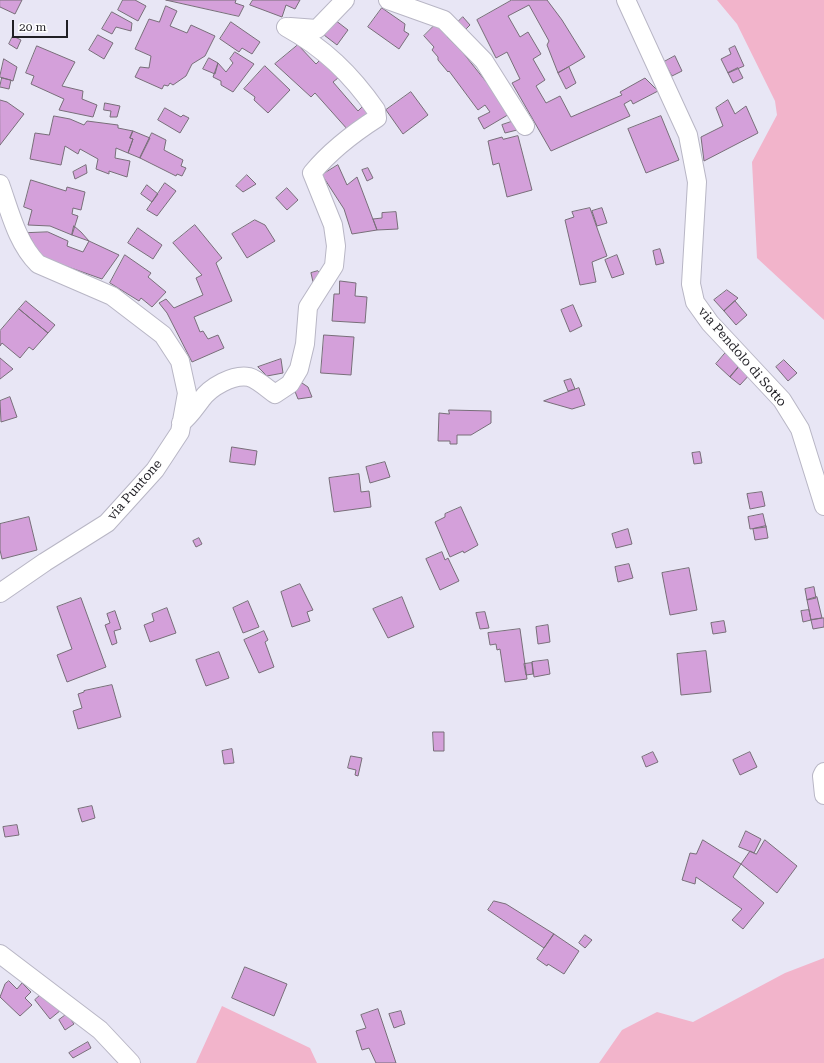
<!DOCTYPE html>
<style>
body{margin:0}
#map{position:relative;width:824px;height:1063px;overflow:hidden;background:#e8e6f5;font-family:"Roboto Serif",serif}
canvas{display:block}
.scale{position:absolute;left:12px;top:20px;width:56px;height:18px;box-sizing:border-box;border:2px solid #201f25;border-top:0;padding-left:5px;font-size:12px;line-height:14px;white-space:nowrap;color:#201f25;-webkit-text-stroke:3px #fff;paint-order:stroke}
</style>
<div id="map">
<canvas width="824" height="1063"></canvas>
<div class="scale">20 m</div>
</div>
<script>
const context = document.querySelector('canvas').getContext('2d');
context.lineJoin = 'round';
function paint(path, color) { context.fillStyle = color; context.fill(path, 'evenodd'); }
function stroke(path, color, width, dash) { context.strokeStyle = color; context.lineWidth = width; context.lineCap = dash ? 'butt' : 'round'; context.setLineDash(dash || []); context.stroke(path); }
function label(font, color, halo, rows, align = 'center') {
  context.font = font + ' "Roboto Serif",serif'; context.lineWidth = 4; context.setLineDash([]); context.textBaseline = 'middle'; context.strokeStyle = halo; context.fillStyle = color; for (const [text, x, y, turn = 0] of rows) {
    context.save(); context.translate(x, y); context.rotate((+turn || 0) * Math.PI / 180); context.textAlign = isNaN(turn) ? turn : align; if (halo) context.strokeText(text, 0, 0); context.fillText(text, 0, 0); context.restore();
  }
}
const green = new Path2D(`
 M717,0H824V320L757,258L752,162L777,115L775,101L737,24Z
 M824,958V1063H599L622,1030L657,1012L693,1022L785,973Z
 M222,1006L310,1048L317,1063H196Z`);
const building = new Path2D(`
 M0,0H22L15,14L0,7Z
 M123,0H135L146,6L138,21L118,10Z
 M166,0H236L235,3L244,6L239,16Z
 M253,0H300L295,9L286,5L282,17L250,5Z
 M512,0H547L562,20L585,57L558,73L547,45L549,41L529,5L508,16L520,37L528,32L541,54L533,59L545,80L536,86L546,103L560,96L571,117L622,95L620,92L645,78L658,91L633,104L631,100L624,104L630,116L551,151L512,83L520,79L507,52L496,58L477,20Z
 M166,6L177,11L170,26L187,33L191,25L215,36L205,56L192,64L186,76L173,85L170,83L168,86L164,85L162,89L135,77L140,67L149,68L151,56L135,49L149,19L159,22Z
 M382,8L405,24L404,31L409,34L399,49L368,27Z
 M112,12L132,23L131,31L116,27L112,34L102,29Z
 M463,17L470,25L464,31L457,23Z
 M335,20L348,30L337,45L324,35Z
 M231,22L260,42L252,54L242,48L239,52L220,39Z
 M438,22L450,33L447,37L464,54L511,113L484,129L478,118L490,112L485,105L478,110L449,71L448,72L438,60V57L432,50L434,47L424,36Z
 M98,35L113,43L104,59L89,50Z
 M13,36L21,40L17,49L9,44Z
 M298,45L316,64L320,60L338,78L333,82L358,111L364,105L370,114L348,130L315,93L311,97L275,64Z
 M37,46L75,62L62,86L83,91L82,99L97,105L93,117L59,110L64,99L31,84L34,76L26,73Z
 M735,46L744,66L728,73L721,59L731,54L729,49Z
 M235,52L254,64L233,92L221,85V81L213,77L218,63L226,72L233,63L230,59Z
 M675,56L682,71L672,76L664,62Z
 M209,58L218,63L215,74L203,69Z
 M4,59L17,67L13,81L0,77Z
 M265,66L290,90L268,113L254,100L255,97L244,89Z
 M569,67L576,83L566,89L558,73Z
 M738,68L743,78L733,83L728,73Z
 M2,78L11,80L9,89L0,87Z
 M411,92L428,115L403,134L386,110Z
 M0,100L7,102L24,114L0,145Z
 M728,100L735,114L746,106L758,133L704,161L701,137L723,126L716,108Z
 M105,103L120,106L117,117H110L111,111L104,110Z
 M165,108L181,117L183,115L189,118L180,133L158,120Z
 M54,116L70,119L84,125L87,121L118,125V128L133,131L130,138L133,139L128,153L116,148L115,158L130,161L127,177L109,171V174L96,169L98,159L80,149L78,154L65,146L61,165L30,159L35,133L49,135Z
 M661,116L679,160L646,173L628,129Z
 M514,121L517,130L505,133L502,125Z
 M133,131L150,138L140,158L128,153L133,139L130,138Z
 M152,133L166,140L164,150L183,160L181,166L186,168L182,176L177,174L176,176L140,158Z
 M518,136L532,190L507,197L499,163L493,165L488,141L502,137L503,139Z
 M86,165L87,173L75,179L73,172Z
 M338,165L347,185L357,177L377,230L352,234L344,209L322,175Z
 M368,168L373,178L367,181L362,170Z
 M247,175L256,184L243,192L236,186Z
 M31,180L66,191L67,187L85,192L81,210L73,208L72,214L78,216L72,235L50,226L28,225L32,210L24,207Z
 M165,183L176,191L157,216L147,210Z
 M147,185L158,194L152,202L141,194Z
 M287,188L298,200L287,210L276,198Z
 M590,208L607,256L592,262L596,282L580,285L565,220L574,217L572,212Z
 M602,208L607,223L597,226L592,211Z
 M396,212L398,229L377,230L373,219L382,218V213Z
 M255,220L265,225L275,241L247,258L232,234Z
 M195,225L222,258L216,263L232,301L194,317L200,332L203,331L208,339L218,335L224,348L192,362L167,313L159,303L166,299L174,308L203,295L196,278L202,275L173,243Z
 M74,226L81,232L89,241L72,235Z
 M138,228L162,245L153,259L128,243Z
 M48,232L68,241L67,246L83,252L89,241L119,255L102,279L40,257L28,233Z
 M660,249L664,263L656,265L653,251Z
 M125,255L151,273L148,277L166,292L152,307L141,298L139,301L110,283Z
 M617,255L624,274L612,278L605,260Z
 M318,271L321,275L313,282L311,273Z
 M340,281L356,283L355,296L367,297L365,323L332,321L334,294H339Z
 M727,290L738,298L724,311L714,300Z
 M26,301L55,325L48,333L19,309Z
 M735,301L747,315L736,325L724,311Z
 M573,305L582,326L570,332L561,310Z
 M19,309L48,333L33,350L29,347L20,358L2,343L0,346V331Z
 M324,335L354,337L351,375L321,373Z
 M728,350L742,363L730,377L716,364Z
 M0,358L13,369L0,379Z
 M281,359L283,373L267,376L258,367Z
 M784,360L797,373L788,381L776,367Z
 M742,363L752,372L740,385L730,377Z
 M571,379L575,389L568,391L564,381Z
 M302,383L308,387L312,397L298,399L294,389Z
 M579,388L585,405L572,409L544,401Z
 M10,397L17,417L1,422L0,401Z
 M449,410L491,411V423L471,435H457V444H450V441H438L439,413L449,414Z
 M232,447L257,451L255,465L230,462Z
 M700,452L702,463L694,464L692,453Z
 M385,462L390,477L370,483L366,467Z
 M359,474L361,492L369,491L371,507L334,512L329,478Z
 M762,492L765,506L750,509L747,494Z
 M461,507L478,545L464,553L463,551L450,557L435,522L445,517V514Z
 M763,514L766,527L750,529L748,517Z
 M29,517L37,550L2,559L0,550V524Z
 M766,526L768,538L755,540L753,529Z
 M628,529L632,544L616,548L612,534Z
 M199,538L202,544L196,547L193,541Z
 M442,552L445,560L448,558L459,581L440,590L426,559Z
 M629,564L633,578L618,582L615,567Z
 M689,568L697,610L670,615L662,573Z
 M300,584L313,610L307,612L310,621L292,627L281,592Z
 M814,587L816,598L807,600L805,589Z
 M402,597L414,627L388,638L373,609Z
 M817,597L822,618L811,620L807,600Z
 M81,598L106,667L67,682L57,655L72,649L57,607Z
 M248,601L259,627L243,633L233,608Z
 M167,608L176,633L150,642L144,625L154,621L152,614Z
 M809,610L811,620L803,622L801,611Z
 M115,611L121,629L114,631L117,643L112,645L105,625L110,623L107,614Z
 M485,612L489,628L480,629L476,613Z
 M822,618H824V627L813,629L811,620Z
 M724,621L726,632L713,634L711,623Z
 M548,625L550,642L538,644L536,627Z
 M520,629L527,679L505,682L500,649L497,650L496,644L490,645L488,633Z
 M264,631L268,640L265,642L274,667L259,673L244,640Z
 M706,651L711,692L681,695L677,654Z
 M219,652L229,678L206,686L196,660Z
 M548,660L550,674L534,677L532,662Z
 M532,663L533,674L526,675L524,664Z
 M112,685L121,717L78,729L73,711L82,708L78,694L84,692V691Z
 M433,732H444V751H434Z
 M232,749L234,763L224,764L222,751Z
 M653,752L658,762L646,767L642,757Z
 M750,752L757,767L740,775L733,760Z
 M351,756L362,758L358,776L355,775L356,770L348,768Z
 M92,806L95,818L82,822L78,809Z
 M17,825L19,835L5,837L3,827Z
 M746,831L761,839L754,853L739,847Z
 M703,840L741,864L733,877L764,903L743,929L732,920L742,909L696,877L695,884L682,880L690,853L696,854Z
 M765,840L797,866L777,893L741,864L750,851L756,854Z
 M494,901L506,904L554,934L544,948L488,910Z
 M554,934L579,951L564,974L548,964L547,966L537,959Z
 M585,935L592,940L585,948L579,943Z
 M245,967L287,984L274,1016L232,998Z
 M9,981L17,989L22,983L31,992L25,998L32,1005L20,1016L0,997L5,984Z
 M45,991L61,1010L50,1019L35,1000Z
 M378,1009L396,1063H376L369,1048L362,1050L356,1031L366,1028L361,1015Z
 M401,1011L405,1024L394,1028L389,1014Z
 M67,1014L74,1024L65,1030L59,1020Z
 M88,1042L91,1048L73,1058L69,1053Z`);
const minor = new Path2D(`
 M388,0L444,20L484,61L525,126
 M626,0L688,135L697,182L691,284L695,302L710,323L782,400L800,429L824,506
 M290,27L317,29L345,0
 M0,184C10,212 17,243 38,264L112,296L163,335L180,361L187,393L180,432L155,470L107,523L45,562L0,593
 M181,423C190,416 194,409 201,400C210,387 233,374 249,377C257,379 268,389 275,394L290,384L299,369L305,344L308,307L334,266L336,246L333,225L312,173C331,150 352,134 377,118L376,110C351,74 324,48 286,27
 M824,772L822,776L824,795
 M0,954L100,1030L131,1063`);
const streetNames = [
 ["via Pendolo di Sotto",742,357,49],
 ["via Puntone",135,490,-49]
];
paint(green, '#f2b4cb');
paint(building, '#d4a0da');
stroke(building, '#786e79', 1);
stroke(minor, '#b8b6c5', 20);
stroke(minor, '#fff', 18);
label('13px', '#201f25', '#fff', streetNames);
</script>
